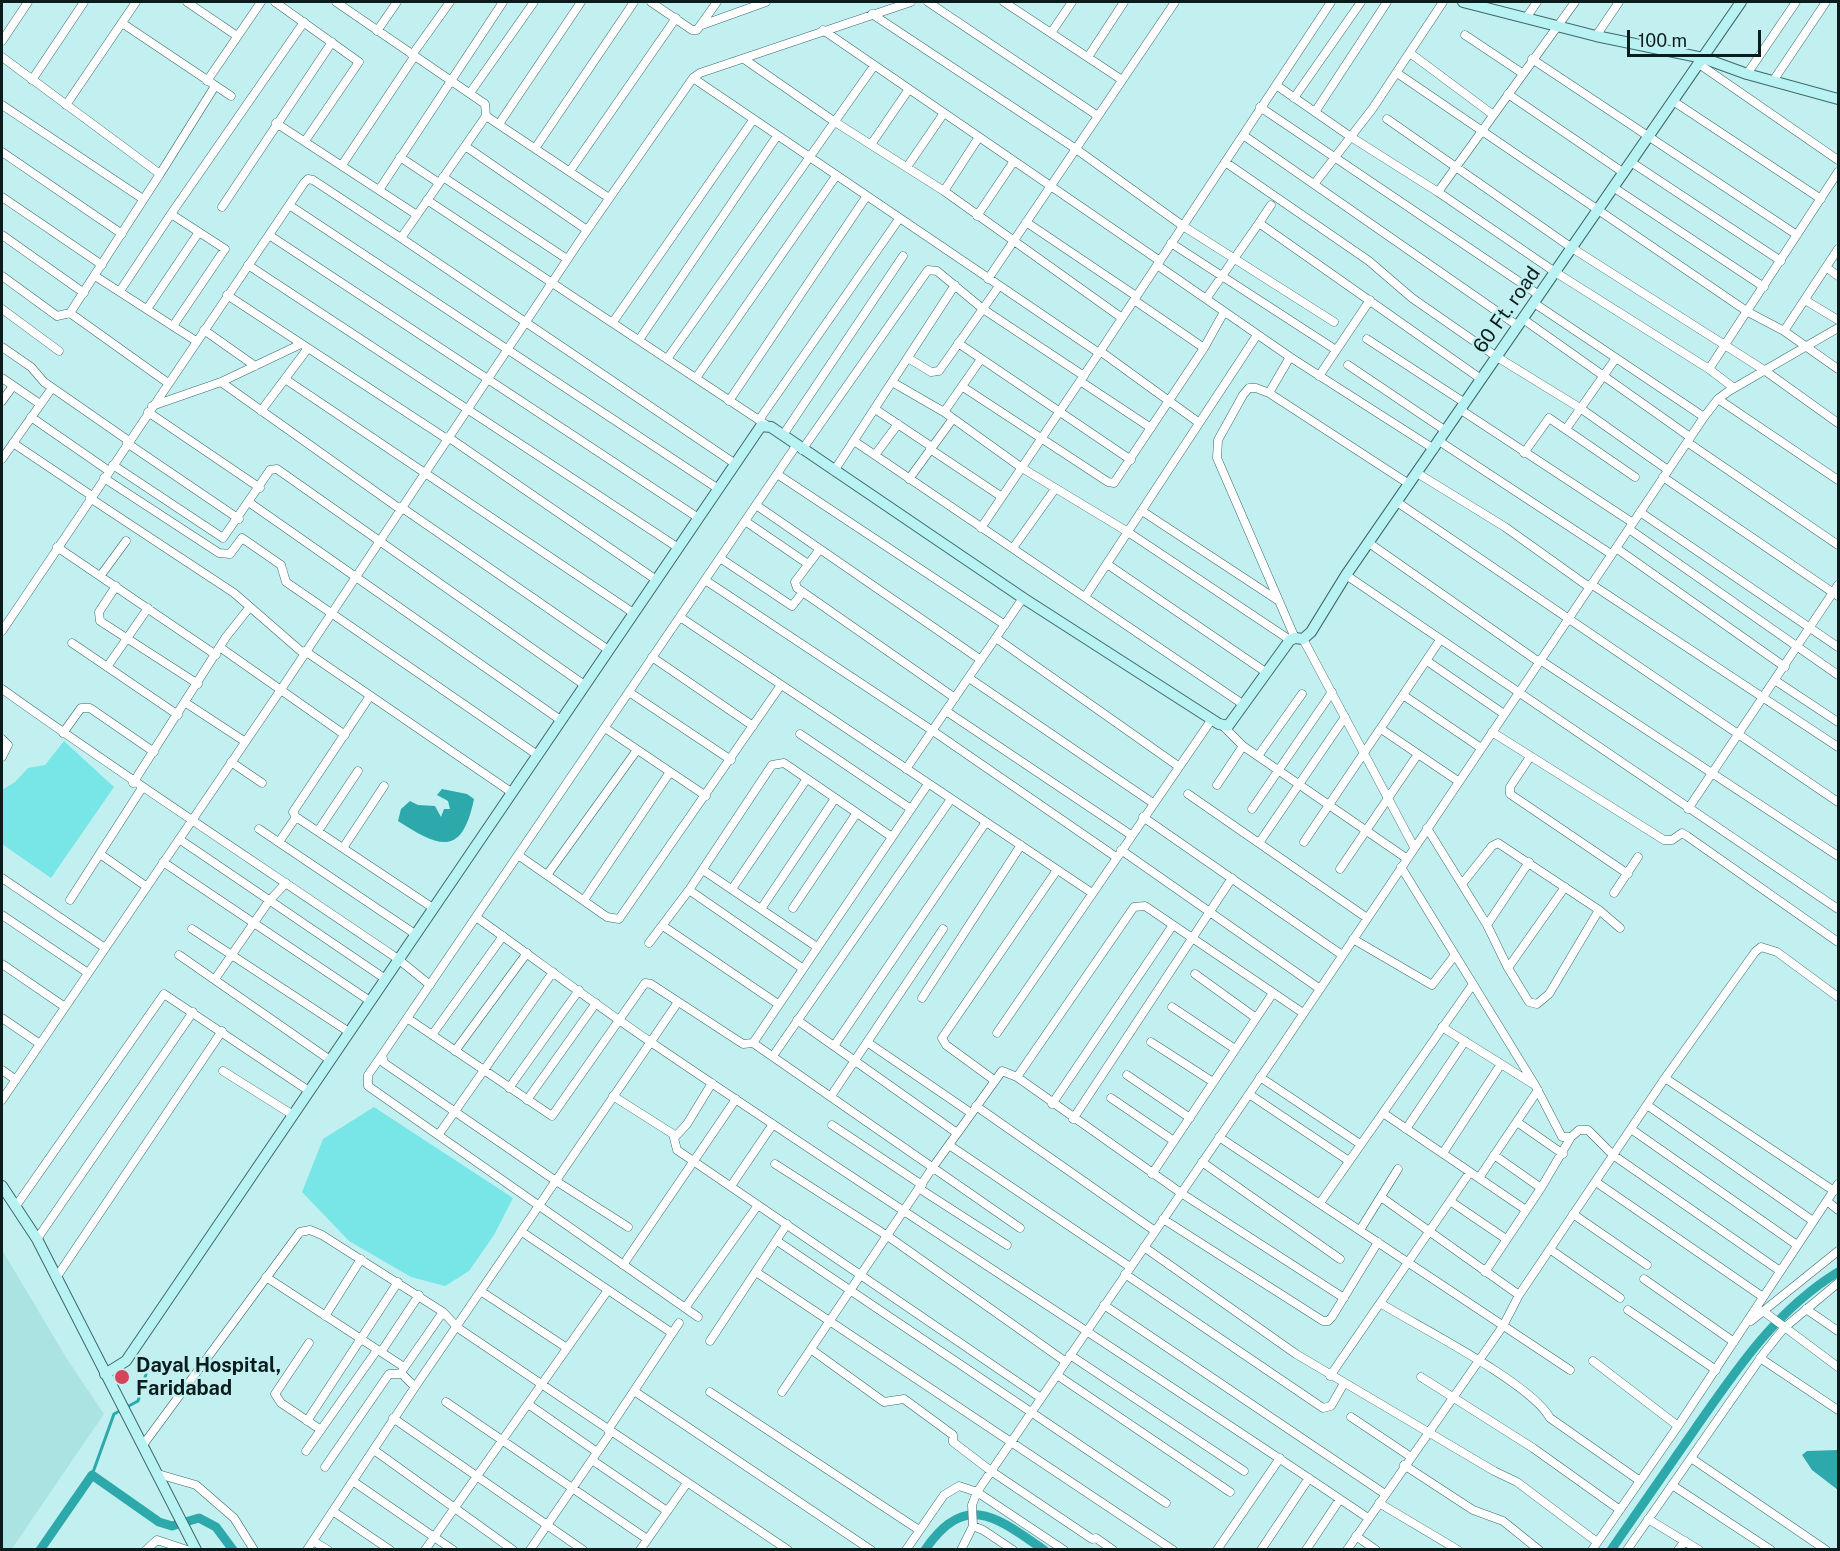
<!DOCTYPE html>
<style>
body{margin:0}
#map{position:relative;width:1840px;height:1551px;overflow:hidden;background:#c2f0f0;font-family:"Public Sans",sans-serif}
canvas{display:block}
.frame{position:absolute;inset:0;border:3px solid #0b1c1c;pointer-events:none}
.scale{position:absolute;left:1627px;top:30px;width:134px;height:27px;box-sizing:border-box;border:3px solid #0b1c1c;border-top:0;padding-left:8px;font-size:18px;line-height:21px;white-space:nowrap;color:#0b1c1c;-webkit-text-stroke:4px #c2f0f0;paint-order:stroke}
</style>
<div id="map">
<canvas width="1840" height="1551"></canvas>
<div class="frame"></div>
<div class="scale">100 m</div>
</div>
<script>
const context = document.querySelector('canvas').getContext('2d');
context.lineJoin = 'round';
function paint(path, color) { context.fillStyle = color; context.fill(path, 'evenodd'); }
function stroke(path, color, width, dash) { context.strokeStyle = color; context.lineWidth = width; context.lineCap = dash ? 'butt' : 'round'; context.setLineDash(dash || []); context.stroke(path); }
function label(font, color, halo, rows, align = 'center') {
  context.font = font + ' "Public Sans",sans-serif'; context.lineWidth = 5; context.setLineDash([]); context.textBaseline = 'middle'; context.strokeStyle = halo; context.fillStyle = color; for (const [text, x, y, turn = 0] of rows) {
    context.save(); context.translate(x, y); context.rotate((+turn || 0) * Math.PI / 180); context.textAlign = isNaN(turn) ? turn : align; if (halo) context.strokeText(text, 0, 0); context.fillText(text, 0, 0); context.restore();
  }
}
const built = new Path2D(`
 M2,1250L67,1359L104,1414L11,1550L2,1549Z`);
const green = new Path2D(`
 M64,741L114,787L51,878L2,844V790L15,782L28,768L45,765Z
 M374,1107L513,1198L494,1235L469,1271L445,1286L411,1277L349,1241L302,1192L323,1139Z`);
const water = new Path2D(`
 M442,789L467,794L474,799C462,857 440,848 398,821L401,809L410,801L418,805L435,806L441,817L444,809H450L448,801L437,795Z
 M1838,1450V1490L1812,1470L1802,1455L1807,1451Z`);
const stream = new Path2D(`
 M92,1475L114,1414L138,1401L146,1374`);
const canal = new Path2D(`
 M40,1550L92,1475L159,1522L172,1526L199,1518L216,1527L233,1550
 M925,1550C965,1490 998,1518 1044,1550
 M1611,1550C1639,1509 1667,1469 1695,1429C1736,1370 1776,1310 1838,1272`);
const street = new Path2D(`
 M187,2L237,36
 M275,2L359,62L305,141
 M336,2L485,104L486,116L609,198
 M651,2L692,30H697L717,2
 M928,2L1098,116
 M1004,2L1122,80
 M872,14L1076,149L1183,226L1334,322
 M1526,18L1537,2
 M122,23L231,96
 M702,25L766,2
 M823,30L1160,261
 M377,31L397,2
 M1051,33L1072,2
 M1465,35L1522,73
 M1596,36L1619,2
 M2,41L28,2
 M1410,53L1492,114
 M412,55L450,2
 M2,57L160,174L70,313
 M1088,57L1124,2
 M744,59L835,122L944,191L1122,318
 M1532,59L1797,235
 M1699,64L1838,160
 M1397,73L1748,312L1784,331L1838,369
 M1747,74L1796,2
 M693,78L1099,353L1331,2
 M32,80L84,2
 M207,81L261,2
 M1773,81L1826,2
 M1276,85L1351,137L1438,192L1555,272L1709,369L1838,172
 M470,93L534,2
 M1508,94L1624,173
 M1294,98L1361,2
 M1673,101L1821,199
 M2,105L143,199
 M66,105L136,2
 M1260,107L1539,295
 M1315,112L1387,2
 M1387,119L1572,248L1764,370L1838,423
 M276,123L417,215
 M499,124L581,2
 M1243,135L1518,326
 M872,143L909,89
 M465,146L587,230
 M536,147L634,2
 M2,152L122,234
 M400,157L439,183
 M1225,162L1369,261L1412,298L1497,357L1580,408L1668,470
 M1631,162L1781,261
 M342,165L414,57
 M907,167L944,113
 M570,171L676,18
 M160,174L215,86
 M443,177L567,259
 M1315,183L1373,108L1443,2
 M1613,187L1764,287
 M379,190L503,2
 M944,191L979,137
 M1438,192L1575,2
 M2,197L102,265
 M427,200L765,424
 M289,205L717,488
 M222,207L332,42
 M171,214L304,22
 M977,216L1014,161
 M1026,222L1136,296
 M1259,223L1271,205
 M2,235L84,293
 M269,235L697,517
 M401,238L734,463
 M1171,243L1336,350
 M248,265L677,547
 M1157,265L1290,357L1434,449
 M1826,267L1838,276
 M2,276L57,316L70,313L168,383
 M95,276L196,341
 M988,279L1175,2
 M120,291L171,214L225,249L173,326
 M227,295L447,439
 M1206,299L1259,223L1481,379
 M1134,300L1204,348
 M1805,300L1838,320
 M1534,303L1704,417
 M2,309L59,351
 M147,309L199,232
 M1523,319L1690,437
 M613,322L753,120
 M204,330L255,366
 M1784,331L1838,249
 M1367,339L1465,403
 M639,340L777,136
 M958,343L1131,460
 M2,347L31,367L44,382L129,441
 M1100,351L1198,422
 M908,358L931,372L939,371L999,286
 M667,359L874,66
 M1348,365L1446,431
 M1709,369L1734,388
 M1319,376L1370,300
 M2,378L40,404
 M696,378L836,176
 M285,379L632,612
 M1080,381L1151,428
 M221,382L301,344
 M892,382L944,412L1022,468L1128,532L1290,640
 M963,387L1108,482L1114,483L1204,348L1224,312
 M1269,393L1290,357
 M1718,399L1838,480
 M2,401L13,386
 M729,401L866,197
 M152,406L221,382L400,509
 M875,409L932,447
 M1461,410L1633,523
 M261,411L308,348
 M148,412L260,488
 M944,412L981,359
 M31,417L109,471
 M759,420L899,219
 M1566,429L1616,358
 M783,435L903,256
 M448,437L655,579
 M854,441L1244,705
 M1439,441L1611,554
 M1687,442L1838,545
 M13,443L92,496
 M127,443L239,519
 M930,449L1002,497
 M802,450L928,270L937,271L983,309L1084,376
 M1524,453L1549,418L1635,477
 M875,455L898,424
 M2,459L52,388
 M113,465L223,538L270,470L277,469L583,684
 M834,471L955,285
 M1417,473L1505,527L1589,587
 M777,474L1005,625
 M1663,477L1838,596
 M104,478L219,553L230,554L242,538L281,565L286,582L536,754
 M909,479L952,420
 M90,498L234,593L303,653
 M1397,502L1838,802
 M250,503L559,719
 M756,505L981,660
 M401,507L607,649
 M1142,511L1279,601
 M1640,512L1838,647
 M745,521L808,564
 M981,528L1099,353
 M1629,529L1838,675
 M1369,543L1539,662
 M57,547L216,655
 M1013,548L1055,489
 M1616,548L1785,667
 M820,549L795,582L797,588L955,698
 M720,558L792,606L803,592
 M1107,564L1267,673
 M101,575L126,541
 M1346,575L1838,909
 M705,580L933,731L1116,857
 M1591,584L1838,747
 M116,586L99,612L100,621L198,684
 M1085,597L1257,335
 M680,617L1092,893
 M2,631L304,183L308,179L313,180L401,238L486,116
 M996,638L1178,766
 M1295,638L1217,458L1218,440L1243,395L1249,388H1256L1269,393L1409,484
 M1303,639L1414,847
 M72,643L178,715
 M221,648L345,735
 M305,651L511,792
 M652,657L753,726
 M1540,660L1838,856
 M1427,661L1504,714
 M107,667L148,608
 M969,678L1153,803
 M1776,681L1838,722
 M2,689C132,782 266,869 398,959L430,985
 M629,692L731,760
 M1403,695L1481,748
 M370,696L293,812L296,817L433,908
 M186,703L244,741
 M946,711L1131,835
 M1223,726L1243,746L1406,858
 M605,728L706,796
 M1381,729L1458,781
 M1492,732L1664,840H1672L1682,833L1687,836L1838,942
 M63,733L81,708H90L154,752
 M800,734L911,809
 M2,739L8,745L2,757
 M1258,756L1302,694
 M1530,757L1510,787V794L1628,874
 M231,762L262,783
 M906,769L1023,598
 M133,783L226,637L249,608
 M1217,785L1243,746
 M1188,794L1367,918
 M1252,809L1332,692
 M1688,809L1838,585
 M1143,817L1342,955
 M1427,828L1487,925L1508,968L1529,1002L1537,1004L1549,994L1599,910
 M259,829L415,934
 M318,831L358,771
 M179,839L384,978
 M279,842L296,817
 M1304,842L1440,640
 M1259,843L1345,717
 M343,848L384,786
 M1121,850L1320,989
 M100,854L147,887
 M518,855L607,917L619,919L781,685
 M163,862L370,1001
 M1401,867L1535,1085L1562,1137H1571L1579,1130H1588L1613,1155L1780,1271
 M1340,869L1418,754
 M703,870L817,947
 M547,875L637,750
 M2,878L105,948
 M1462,884L1492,846L1498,843L1599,910L1620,928
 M732,889L806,780
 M689,890L802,968
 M1614,893L1638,857
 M70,900L142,788
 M584,900L670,772
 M793,908L856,814
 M761,909L834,800
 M2,915L88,973
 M476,917C538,961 598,1007 661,1049C895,1208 1134,1360 1368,1518
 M1487,925L1529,862
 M663,926L778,1004
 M192,929L349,1032
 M1353,939L1432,985L1455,955
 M649,943L689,890L772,765L784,763L892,837
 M179,955L330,1060
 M2,964L65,1007
 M1508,968L1565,887
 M1195,974L1256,1018
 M215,979L269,901L286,883
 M922,998L1021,845
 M1172,1007L1235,1049
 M2,1018L40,1044
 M407,1018L552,1116L645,983L651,984L743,1044L753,1043L928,784
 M797,1020L957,1133
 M1442,1027L1533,1084
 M997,1033L1212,719
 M432,1035L503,936
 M867,1042L971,1113
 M1151,1042L1213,1082
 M753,1043L1020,1228
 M834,1046L986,822
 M455,1051L527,953
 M382,1055L368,1075V1086L698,1317
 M773,1056L951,799
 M2,1070L16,1080
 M223,1071L293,1115
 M1127,1075L1190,1118
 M1017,1077L1134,907L1145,906L1303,1013
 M1260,1077L1360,1144
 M1665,1078L1834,1191
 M994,1080L946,1045L942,1038L1057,870
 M509,1088L579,990
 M1249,1094L1349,1161
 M613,1096L673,1134L677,1150L1041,1398
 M831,1096L943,929
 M1111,1098L1174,1141
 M2,1100L280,691L581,239L693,78L700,73L911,2
 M527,1100L596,1003
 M1052,1104L1173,925
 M1647,1105L1813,1221
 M976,1106L1155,1231
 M1383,1113L1526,1210
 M1073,1119L1232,878
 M1517,1122L1563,1154
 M832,1125L922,1185
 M1406,1129L1465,1041
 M1631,1129L1797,1245
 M439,1134L553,972
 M675,1137L687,1124L712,1083
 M1219,1137L1570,1370
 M949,1145L1130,1267
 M1443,1153L1501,1064
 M1202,1162L1340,1259
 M775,1164L889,1237L1066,1362
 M1152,1174L1273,993
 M1479,1178L1538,1090
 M1596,1182L1763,1297
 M731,1186L773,1124
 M1541,1188L1571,1137
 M920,1189L1007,1245
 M1181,1193L1344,1298
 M1381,1197L1519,1295
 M1450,1201L1506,1239
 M1827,1201L1838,1210
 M1320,1203L1473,984
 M16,1206L164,994L309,1091
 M1573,1214L1647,1265
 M1163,1219L1323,1321H1328L1332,1317L1378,1242
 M628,1227L556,1181L384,1063L382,1055L796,446
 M1360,1230L1398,1169
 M522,1232L672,1333
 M37,1239L193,1012
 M777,1241L1166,1503
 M1144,1247L1296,1354L1494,1471L1517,1482L1597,1542
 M1551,1250L1620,1298
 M623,1265L736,1099
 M756,1272L1173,1550
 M1485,1272L1541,1188L1494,1155
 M1125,1274L1323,1408L1331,1406L1343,1385
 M266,1277L404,1367
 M56,1278L222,1031
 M1644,1279L1734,1342
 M482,1292L567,1348
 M1380,1303C1419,1327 1531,1383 1550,1418L1640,1481
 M1104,1305L1385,1494
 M685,1308L758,1205
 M1806,1309L1838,1331
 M1628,1310L1716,1370
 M1763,1311L1838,1367
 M325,1316L361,1259
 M1751,1321L1838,1251
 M710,1341L787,1224
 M309,1343L275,1394L281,1403L321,1430
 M812,1350L884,1402L904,1399L953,1435V1442L991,1471L1092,1539L1096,1538L1113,1550
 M381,1352L419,1295
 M1070,1355L1244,1471
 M1760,1358L1838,1410
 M1593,1361L1678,1426
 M1057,1375L1230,1492
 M1330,1376L1470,1172
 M1421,1377L1533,1448L1620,1510
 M415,1387L678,1002
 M634,1391L871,1550
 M710,1392L919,1530
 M782,1392L933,1167L1002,1071L1017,1077L1181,1193
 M446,1402L647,1539
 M528,1404L597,1452
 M1351,1417L1411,1457
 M393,1418L583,1550
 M307,1421L398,1282
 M608,1430L679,1323
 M143,1445L300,1232L310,1230L322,1235L443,1312
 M374,1450L513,1550
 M306,1451L377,1350
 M1691,1458L1826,1550
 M592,1460L667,1511
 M1404,1465L1473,1510L1503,1521L1539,1550
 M325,1467L389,1374H402
 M158,1474L196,1485L234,1518L254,1550
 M354,1482L453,1550
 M1672,1485L1771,1550
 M1379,1503L1458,1550
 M334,1512L390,1550
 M1648,1519L1699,1550
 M973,1526L983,1530L1013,1550
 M1356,1536L1376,1550
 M313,1541L328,1550
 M146,1550L157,1540L187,1550
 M307,1550L415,1387L402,1374V1371L443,1312L458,1328L788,1550
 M425,1550L608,1290
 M530,1550L611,1432
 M640,1550L687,1483
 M906,1550L944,1495L959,1486L977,1492L1064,1550
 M961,1550L973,1526L972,1505L977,1492L1273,1059L1704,417L1718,399L1729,391L1838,328
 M1217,1550L1280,1458
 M1261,1550L1309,1478
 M1306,1550L1340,1499
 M1347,1550L1503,1326L1519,1295L1665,1078L1755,952L1761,947L1777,952L1838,997
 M1592,1550L1678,1426L1838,1184
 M1627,1550L1764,1353L1784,1328L1838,1283
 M1678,1550L1685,1541`);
const secondary = new Path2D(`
 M1463,2L1596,36L1703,58L1747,74L1838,99
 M2,1186L37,1239L196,1550
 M105,1374L126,1361L761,426L771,427L1023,598L1219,724L1228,726L1290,640L1295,638L1303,639L1311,632L1346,575L1741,2`);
const markers = [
 [122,1377,8,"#d54458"]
];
const streetNames = [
 ["60 Ft. road",1507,310,-55]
];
const poiNames = [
 ["Dayal Hospital,",136,1366],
 ["Faridabad",136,1389]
];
paint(built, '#abe2e2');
paint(green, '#78e5e6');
paint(water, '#2da9ab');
stroke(stream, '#2da9ab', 3);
stroke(canal, '#2da9ab', 9);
stroke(street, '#3e6869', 9);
stroke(secondary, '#3e6869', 12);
stroke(street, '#fff', 8);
stroke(secondary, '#b9f2f3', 10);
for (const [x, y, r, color] of markers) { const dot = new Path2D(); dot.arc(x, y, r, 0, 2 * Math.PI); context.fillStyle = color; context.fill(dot); stroke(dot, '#c2f0f0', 2); }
label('20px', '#0b1c1c', '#c2f0f0', streetNames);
label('bold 20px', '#0b1c1c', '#c2f0f0', poiNames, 'left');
</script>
